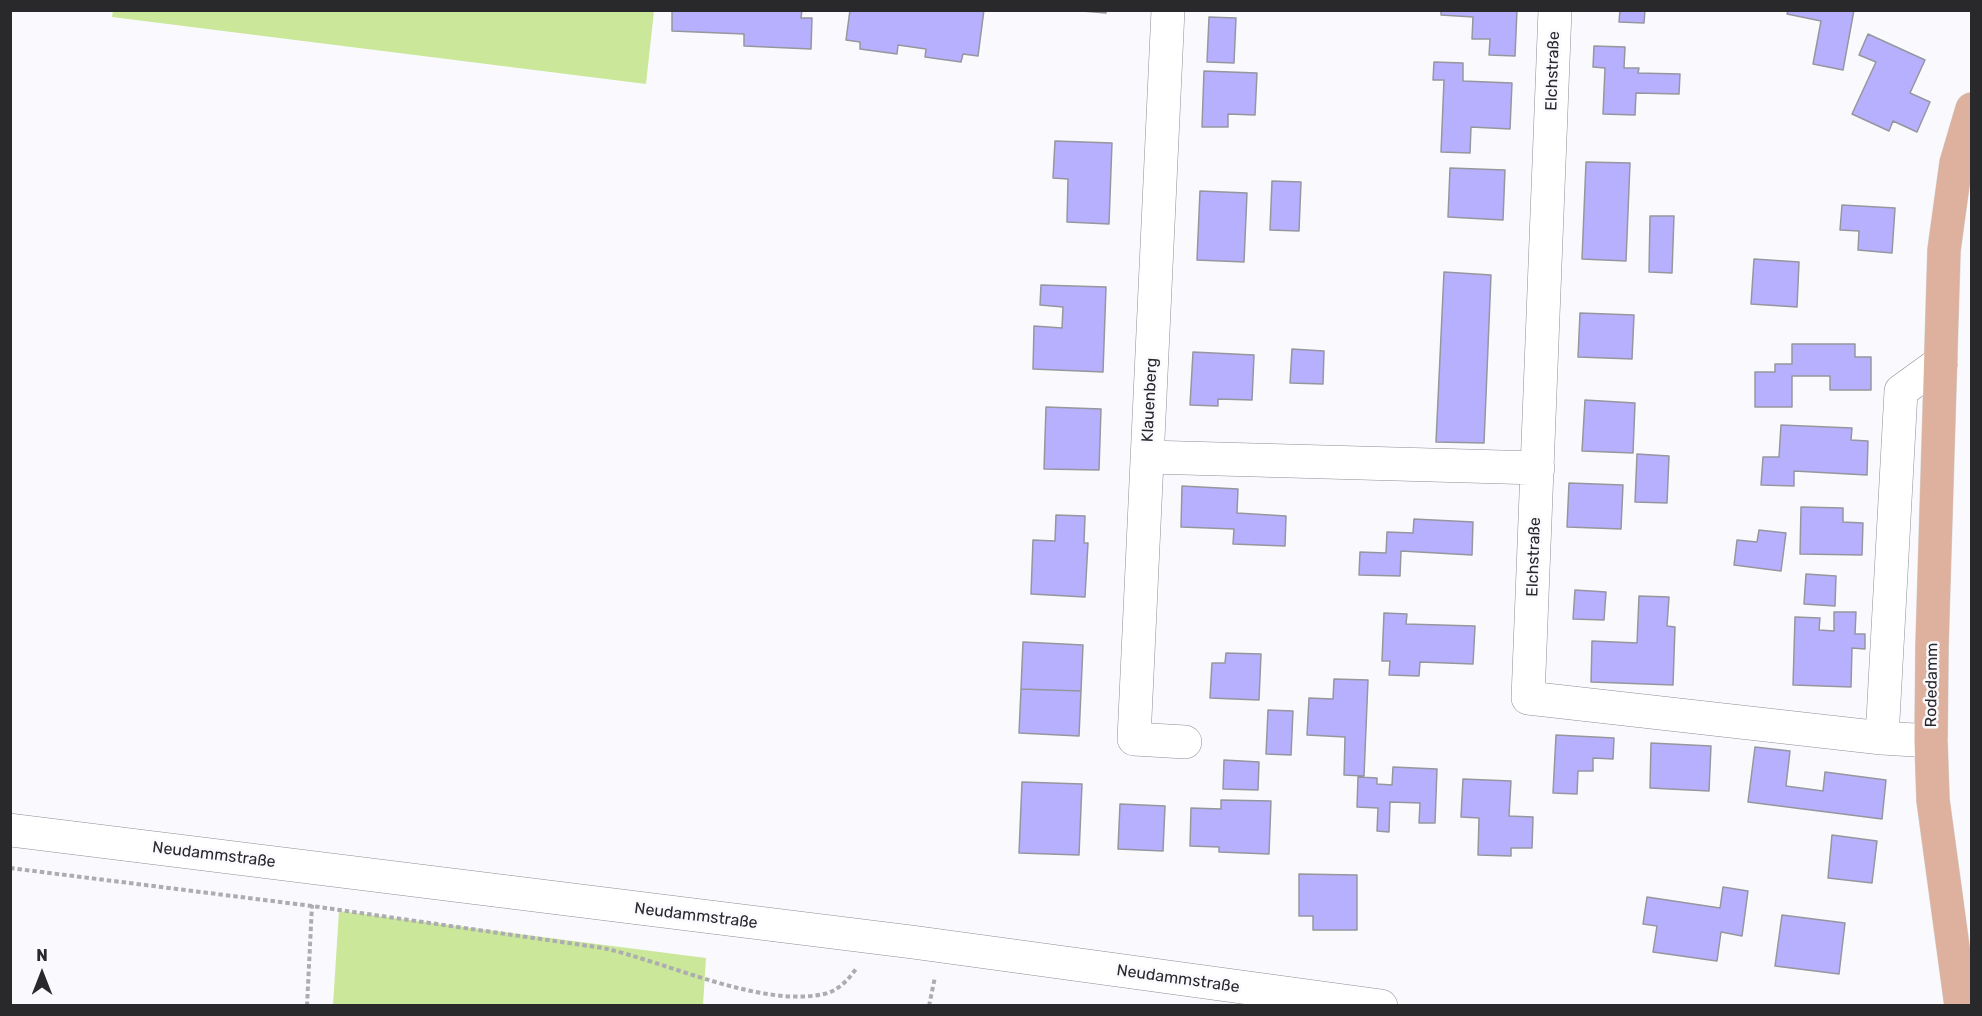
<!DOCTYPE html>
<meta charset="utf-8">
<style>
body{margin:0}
#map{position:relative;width:1982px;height:1016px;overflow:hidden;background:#fafafe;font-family:Rubik,sans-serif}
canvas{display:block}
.frame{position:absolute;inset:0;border:12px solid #29292c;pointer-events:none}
.north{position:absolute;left:12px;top:944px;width:60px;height:60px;-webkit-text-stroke:4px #fafafe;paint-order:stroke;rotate:0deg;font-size:16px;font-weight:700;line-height:24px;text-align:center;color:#29292c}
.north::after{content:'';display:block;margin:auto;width:21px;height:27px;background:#29292c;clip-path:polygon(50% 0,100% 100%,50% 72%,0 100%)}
</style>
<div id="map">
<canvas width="1982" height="1016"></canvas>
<div class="frame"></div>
<div class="north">N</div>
</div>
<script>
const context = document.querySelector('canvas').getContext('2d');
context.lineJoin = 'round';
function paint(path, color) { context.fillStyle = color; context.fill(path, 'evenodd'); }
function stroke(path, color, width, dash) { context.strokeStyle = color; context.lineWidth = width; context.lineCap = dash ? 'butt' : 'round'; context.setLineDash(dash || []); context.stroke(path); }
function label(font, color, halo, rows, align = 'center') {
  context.font = font + ' Rubik,sans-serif'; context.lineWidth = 5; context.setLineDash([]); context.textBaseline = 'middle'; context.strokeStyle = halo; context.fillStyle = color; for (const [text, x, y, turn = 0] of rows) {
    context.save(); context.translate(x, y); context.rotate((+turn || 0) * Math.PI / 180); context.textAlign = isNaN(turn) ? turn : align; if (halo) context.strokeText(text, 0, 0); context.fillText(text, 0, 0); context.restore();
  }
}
const green = new Path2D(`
 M113,10H654V11L646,84L112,17Z
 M339,911L706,958L703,1005H333Z`);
const building = new Path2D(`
 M672,10H802L801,18H812L811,49L744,46V34L672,31Z
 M850,10H984L978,56L963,54L961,62L925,57L926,49L898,45L897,54L860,49V42L846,40Z
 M1070,10H1106V13Z
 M1441,10H1517L1515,56L1489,55L1490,39H1472L1473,17L1441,15Z
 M1620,10H1645L1644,23L1619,22Z
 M1788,10H1854L1843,70L1813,64L1821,21L1787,14Z
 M1209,17L1236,18L1234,63L1207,62Z
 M1868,34L1925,60L1910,93L1930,102L1917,132L1893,121L1889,131L1852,114L1876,62L1859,55Z
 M1594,46L1625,47L1624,68H1639L1638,73L1680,74L1679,94L1636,93L1635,115L1603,114L1605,68L1593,67Z
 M1434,62L1463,63V81L1512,83L1510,129L1471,127L1470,153L1441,152L1444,80H1433Z
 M1204,71L1257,73L1255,115L1228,114V127H1202Z
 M1055,141L1112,143L1109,224L1067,222L1068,179L1053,178Z
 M1586,162L1630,163L1626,261L1582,259Z
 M1450,168L1505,170L1503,220L1448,217Z
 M1272,181L1301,182L1299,231L1270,230Z
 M1200,191L1247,193L1244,262L1197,260Z
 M1842,205L1895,208L1892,253L1858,250L1859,231L1840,230Z
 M1650,216H1674L1672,273L1649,272Z
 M1754,259L1799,262L1797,307L1751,304Z
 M1444,272L1491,275L1484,443L1436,442Z
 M1041,285L1106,287L1103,372L1033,369L1034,326L1062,328L1063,307L1040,305Z
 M1580,313L1634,315L1632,359L1578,357Z
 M1792,344H1855V357H1871V390H1830V376H1792V407H1755V372H1775V364H1792Z
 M1292,349L1324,351L1323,384L1290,383Z
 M1193,352L1254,355L1252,400L1218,399V406L1190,405Z
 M1585,400L1635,403L1633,453L1582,451Z
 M1046,407L1101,409L1099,470L1044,469Z
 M1781,425L1852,428L1851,440L1868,441L1867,475L1794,471V486L1761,485L1763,457H1779Z
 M1637,454L1669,456L1667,503L1635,502Z
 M1569,483L1623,485L1621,529L1567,527Z
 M1182,486L1238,489L1237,513L1286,516L1285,546L1233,544L1234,529L1181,527Z
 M1801,507L1843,508V522L1863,523L1862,555L1800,554Z
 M1056,515L1085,516L1084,543H1088L1085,597L1031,594L1033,540L1055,541Z
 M1414,519L1473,522L1472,555L1401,551L1400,576L1359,575L1360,552L1386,553L1387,532L1413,533Z
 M1759,530L1786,533L1781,571L1734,565L1737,540L1757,542Z
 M1806,574L1836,576L1835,606L1804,604Z
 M1575,590L1606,592L1604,620L1573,619Z
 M1639,596L1669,597L1667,626L1675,627L1673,685L1591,682L1592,641L1637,643Z
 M1834,612H1856L1855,634H1865V649L1852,648L1851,687L1793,685L1795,617L1820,618L1819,630L1834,631Z
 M1384,613L1407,614L1406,624L1475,626L1473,664L1420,662L1419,676L1389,675L1390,661H1382Z
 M1023,642L1083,645L1081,691L1021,689Z
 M1226,653L1261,654L1259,700L1210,698L1212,663H1225Z
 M1334,679L1368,680L1364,776L1344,775L1345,737L1307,735L1309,698L1333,699Z
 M1021,689L1081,691L1079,736L1019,733Z
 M1268,710L1293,711L1291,755L1266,754Z
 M1556,735L1614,738L1613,759L1593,758V771H1578L1577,794L1553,793Z
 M1651,743L1711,746L1709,791L1650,788Z
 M1755,747L1790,751L1786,786L1823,791L1825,772L1886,780L1882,819L1748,802Z
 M1224,760L1259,762L1258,790L1223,789Z
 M1393,767L1437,769L1435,823H1419L1420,803L1390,802L1389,832L1377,831L1378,808L1357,807L1358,777L1377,778V784L1392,785Z
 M1463,779L1511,781L1509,816L1533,817L1532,848H1511V856L1478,855L1479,818L1461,817Z
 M1022,782L1082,784L1079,855L1019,853Z
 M1221,800L1271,801L1269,854L1219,852V847L1190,846L1191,808L1221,809Z
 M1120,804L1165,806L1163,851L1118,849Z
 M1832,835L1877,841L1872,883L1828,878Z
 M1299,874L1357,875V930H1313V916H1299Z
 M1723,887L1748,891L1742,936L1721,932L1717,961L1653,952L1657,926L1643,924L1647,897L1720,908Z
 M1782,915L1845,923L1839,974L1775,966Z`);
const path = new Path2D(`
 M10,868L312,906L603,948C667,962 761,1008 824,994C838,991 848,980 856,969
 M307,1006L312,905
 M929,1006L935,977`);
const minor = new Path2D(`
 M1168,10L1134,739L1185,742
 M1555,10L1528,698L1882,738L1931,741
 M1148,457L1538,468
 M1882,738L1901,391L1941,362
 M10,830L912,942L1381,1006`);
const major = new Path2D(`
 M1961,1006L1933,800L1931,741L1932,646L1944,250L1956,163L1972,109`);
const streetNames = [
 ["Elchstraße",1553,71,-88],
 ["Klauenberg",1150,400,-87],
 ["Elchstraße",1534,557,-88],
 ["Rodedamm",1932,685,-89],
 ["Neudammstraße",214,855,7],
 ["Neudammstraße",696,916,7],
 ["Neudammstraße",1178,979,8]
];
paint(green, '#cae79a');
paint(building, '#b7b0fe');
stroke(building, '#96969e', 1.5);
stroke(minor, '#8e8d96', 34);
stroke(major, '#d8d8d9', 34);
stroke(path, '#adadb1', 4, [4.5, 3]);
stroke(minor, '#fff', 33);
stroke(major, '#ddb19d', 33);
label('16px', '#29292c', '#fafafe', streetNames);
</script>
